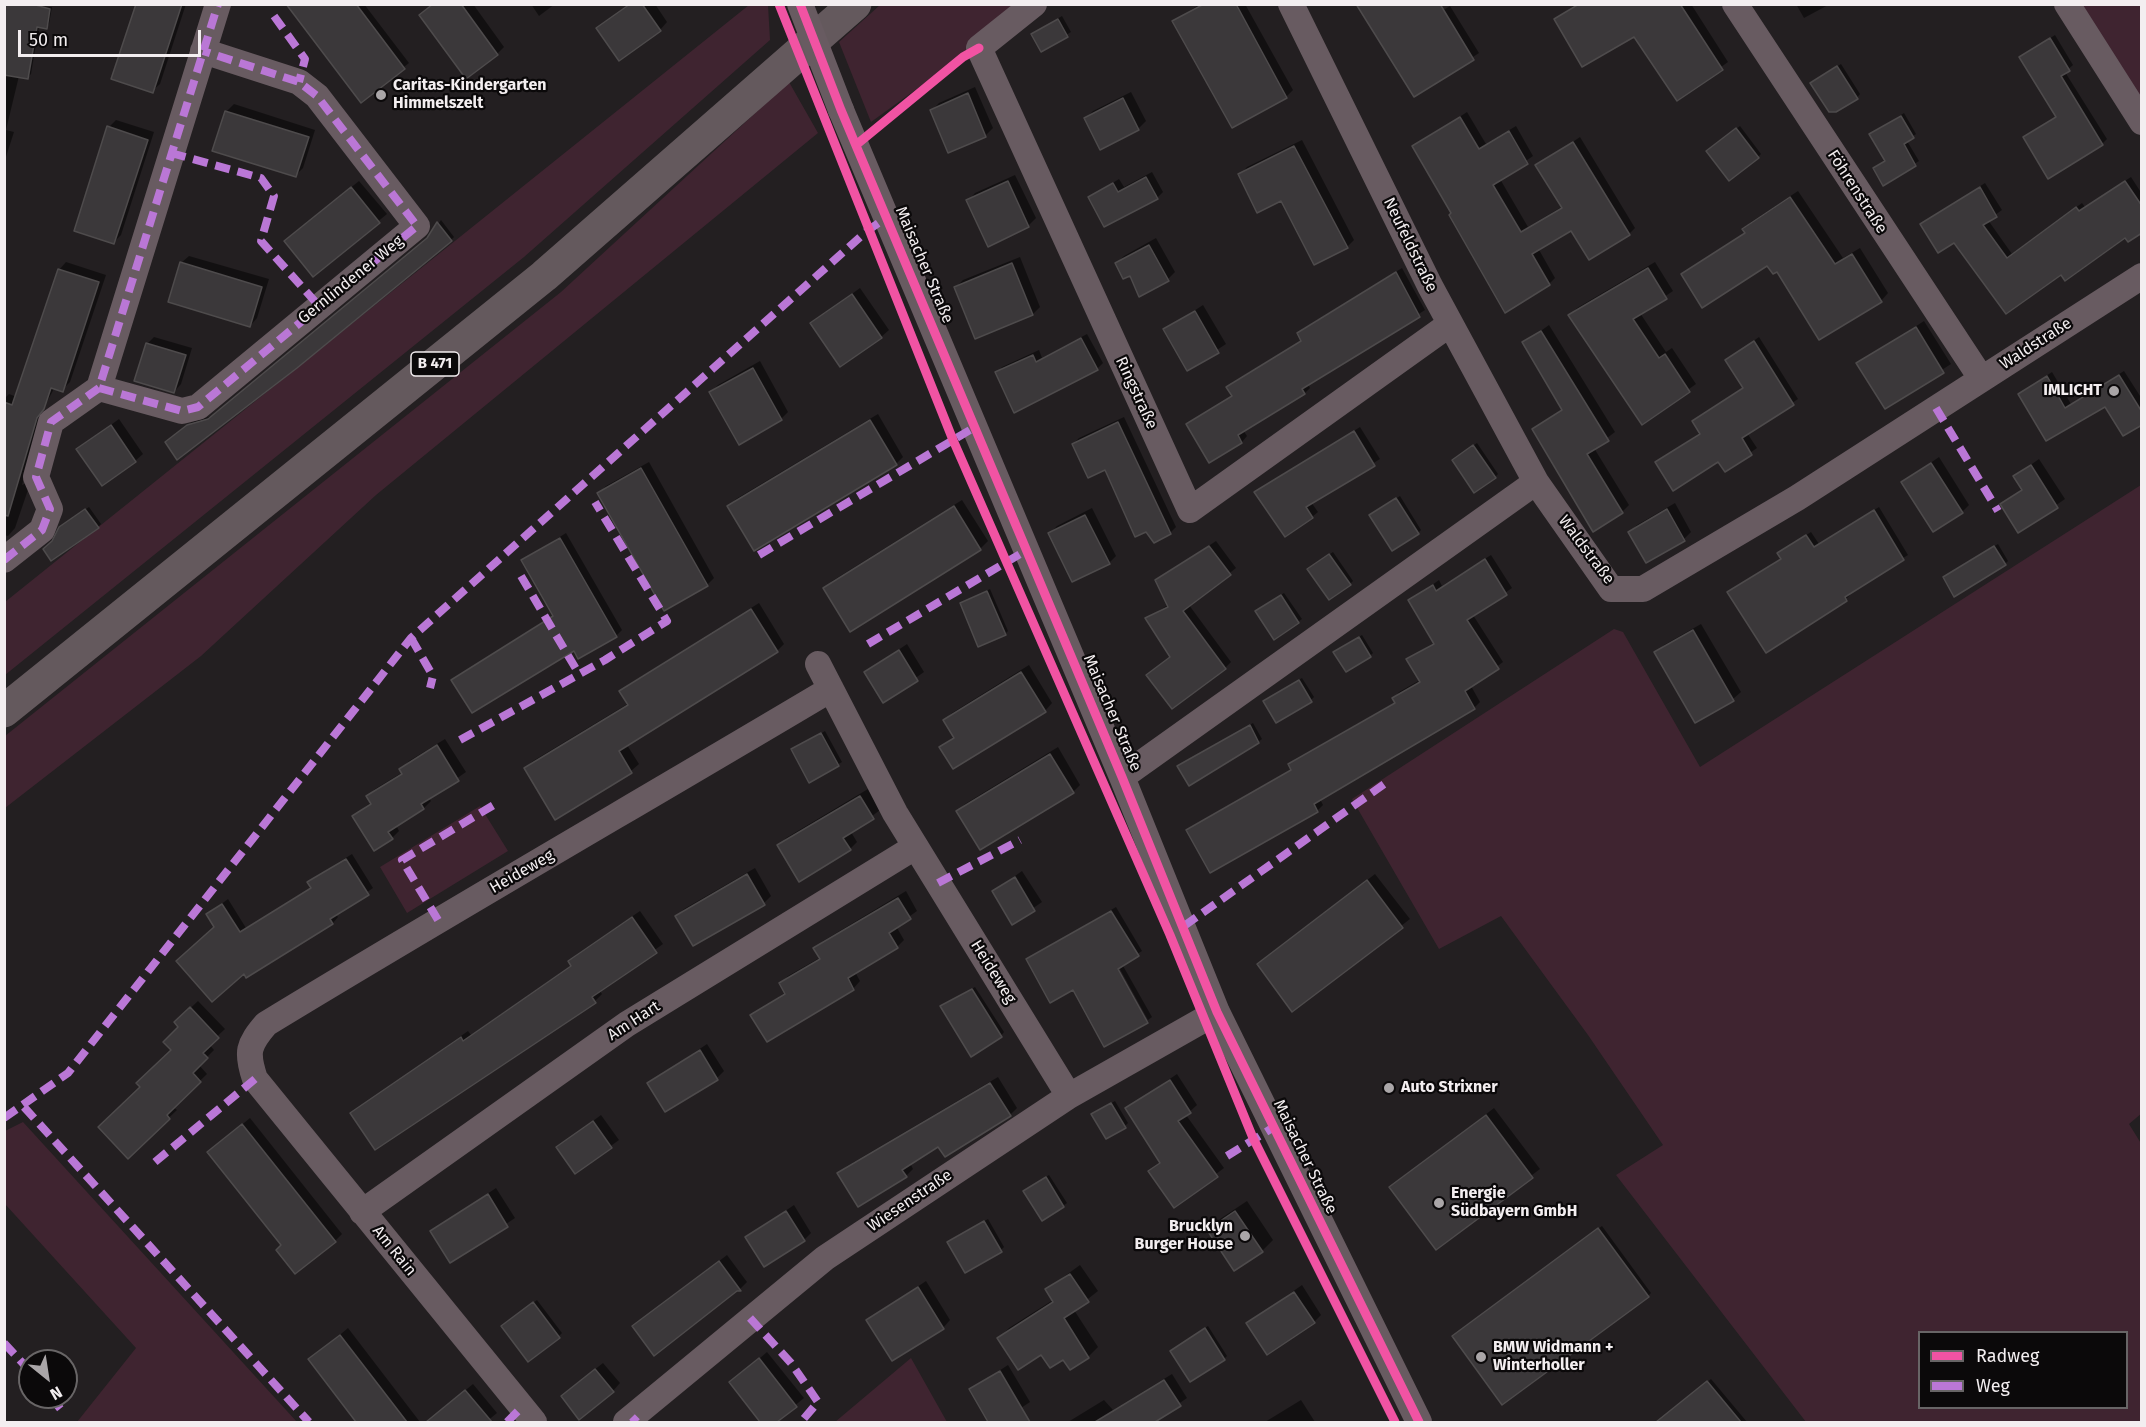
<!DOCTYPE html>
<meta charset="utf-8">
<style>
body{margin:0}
#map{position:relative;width:2146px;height:1427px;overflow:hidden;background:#231f21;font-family:"Fira Sans",sans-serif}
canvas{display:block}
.frame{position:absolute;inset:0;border:6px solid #f3eef0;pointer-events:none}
.legend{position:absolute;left:1918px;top:1331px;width:210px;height:78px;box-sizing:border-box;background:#0b090a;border:2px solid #686566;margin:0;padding:8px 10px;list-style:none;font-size:18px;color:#f3eef0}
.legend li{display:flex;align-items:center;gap:12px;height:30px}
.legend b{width:30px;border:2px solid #686566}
.north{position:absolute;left:18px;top:1349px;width:60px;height:60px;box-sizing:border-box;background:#0b090a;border:2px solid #686566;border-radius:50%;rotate:150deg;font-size:16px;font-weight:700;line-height:24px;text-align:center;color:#f3eef0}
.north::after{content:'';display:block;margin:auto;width:21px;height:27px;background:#aaa6a8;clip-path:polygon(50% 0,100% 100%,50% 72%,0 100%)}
.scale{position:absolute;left:18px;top:30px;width:183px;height:27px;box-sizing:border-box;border:3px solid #f3eef0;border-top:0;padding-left:8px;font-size:18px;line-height:21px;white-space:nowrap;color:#f3eef0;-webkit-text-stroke:4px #0b090a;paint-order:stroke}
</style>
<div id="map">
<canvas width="2146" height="1427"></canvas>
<div class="frame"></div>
<ul class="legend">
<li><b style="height:8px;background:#f153a3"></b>Radweg</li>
<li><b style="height:8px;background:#ba77d6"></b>Weg</li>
</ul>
<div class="north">N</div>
<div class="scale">50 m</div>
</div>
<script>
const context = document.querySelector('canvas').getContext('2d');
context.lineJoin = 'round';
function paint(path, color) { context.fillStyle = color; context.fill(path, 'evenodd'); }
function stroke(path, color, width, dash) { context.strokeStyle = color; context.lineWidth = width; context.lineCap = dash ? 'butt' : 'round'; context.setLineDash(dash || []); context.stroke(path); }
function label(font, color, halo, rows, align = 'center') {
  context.font = font + ' "Fira Sans",sans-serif'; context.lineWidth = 4.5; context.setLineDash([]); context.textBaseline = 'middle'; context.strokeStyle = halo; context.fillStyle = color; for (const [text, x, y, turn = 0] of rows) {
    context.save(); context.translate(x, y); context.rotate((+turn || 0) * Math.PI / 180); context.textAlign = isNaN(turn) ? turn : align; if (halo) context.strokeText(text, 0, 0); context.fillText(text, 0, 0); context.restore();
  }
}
const green = new Path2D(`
 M749,5H768L770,40L524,257L5,675V602Z
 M880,5H1025L972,49L871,122L839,42Z
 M2079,5H2141V104Z
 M789,82L818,133L376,495L201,656L5,808V736L561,292Z
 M2141,485L2142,1113L2129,1124L2142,1145L2141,1422H1806L1616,1175L1663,1145L1588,1035L1501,916L1439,949L1352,799L1614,629L1623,632L1700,767ZM2126,1332V1408H1920V1332Z
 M480,806L508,851L407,913L380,867Z
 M23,1122L297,1422H77L136,1348L5,1204V1131Z
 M911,1358L947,1422H835Z`);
const shadow = new Path2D(`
 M4,4L52,7L49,24L46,27L39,26L31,74L28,77L19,76L6,130L14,132L4,163Z
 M138,4H186L160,84L152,91Z
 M288,4H364L409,63L361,101Z
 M433,4H473L504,47L497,54L421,15Z
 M531,4H555L539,16Z
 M629,4H655L667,22L660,30L598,28Z
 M1200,4H1245L1293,90L1287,96L1233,126L1174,21Z
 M1357,4L1432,17L1450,6L1479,53L1415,95Z
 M1576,4H1691L1728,62L1677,99L1635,35L1556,19Z
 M1796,4H1830L1804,18Z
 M1062,16L1071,32L1041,50L1032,34Z
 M2055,35L2073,65L2065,72L2107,139L2102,144L2025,138L2057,116L2021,57Z
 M1841,64L1860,94L1857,98L1815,80Z
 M975,87L993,128L986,135L949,151L932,110L939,103Z
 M1131,92L1146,121L1138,129L1101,148L1086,118L1093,111Z
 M234,104L315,130L303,168L296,175L226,112Z
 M1467,112L1486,144L1516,126L1533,156L1500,179L1528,227L1563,206L1537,166L1580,137L1635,228L1629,234L1571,229L1538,248L1555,278L1549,284L1453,212L1414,147Z
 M1904,113L1916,134L1907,141L1919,161L1883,184L1875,168L1886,160L1874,132Z
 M116,120L154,132L121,235L114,242L109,127Z
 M1740,126L1761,154L1758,157L1711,148Z
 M1302,140L1354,240L1347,247L1281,199L1240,175L1247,167Z
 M1152,172L1163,192L1157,198L1090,197L1119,179L1124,187Z
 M1015,175L1036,218L1028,226L988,245L968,201L975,193Z
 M2131,177L2142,194V231L2125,236L2061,273L2006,312L1955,241L1922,224L1985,183L2002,210L1988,220L2012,254L2082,203L2085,207Z
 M359,181L387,214L313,275L293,234Z
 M1798,191L1843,258L1860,248L1888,293L1881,301L1768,264L1682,274L1746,232L1744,229L1751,222Z
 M441,220L454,237L451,240L177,458L171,439L192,422L212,416L429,237Z
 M1156,238L1175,272L1168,279L1130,274L1116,264L1124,256Z
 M189,256L269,279L257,318L250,326L181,263Z
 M1020,257L1040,307L1033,314L956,287L963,280Z
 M66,262L106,275L70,382L62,390L55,387L43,409L22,485L31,481L15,528L8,536L4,535V399L9,394L17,397L59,270Z
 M1655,262L1673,291L1640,313L1666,352L1672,348L1696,384L1642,423L1570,315L1577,308Z
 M1402,268L1425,310L1308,384L1310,388L1305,393L1243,430L1247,436L1242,442L1210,461L1188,424L1233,395L1228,388L1233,382L1302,340L1298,333L1304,328Z
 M860,288L889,330L881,337L812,323Z
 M1203,305L1226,344L1188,369L1165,330Z
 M1924,321L1951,364L1885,407L1858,364Z
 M1549,325L1615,432L1594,448L1629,505L1622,512L1534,429L1562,409L1524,343Z
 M1087,334L1103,363L1097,369L997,373L1002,367L1039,350L1042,358Z
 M154,337L192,348L181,384L174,392L147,344Z
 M1759,337L1798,399L1747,433L1757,448L1725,470L1719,460L1657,462L1701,432L1694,421L1699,416L1744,387L1727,360Z
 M760,361L788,412L781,419L711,392L718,385Z
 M2124,371L2142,399V423L2106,405L2046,439L2019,394L2052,372L2071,404Z
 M878,414L903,457L896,464L729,506L736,499Z
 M1124,417L1176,527L1170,533L1105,468L1073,444L1079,438Z
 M119,419L143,454L135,461L78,449Z
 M1360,427L1380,459L1311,502L1318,512L1312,517L1256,493Z
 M1477,443L1498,474L1495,477L1457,457Z
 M1939,457L1969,505L1962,512L1903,482Z
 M2039,459L2065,499L2019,531L2002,505L2023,488L2015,476Z
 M649,462L714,578L707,585L599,493L606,486Z
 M1400,496L1421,530L1418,533L1374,512Z
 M962,500L988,541L980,549L851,630L825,589L832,581Z
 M1675,503L1691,532L1684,539L1646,561L1630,532L1637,525Z
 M89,507L101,524L98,527L54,541L64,524Z
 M1879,507L1908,555L1849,592L1850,595L1846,599L1729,592L1782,558L1784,549L1811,532L1819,544Z
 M1092,508L1116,556L1109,563L1050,533L1057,526Z
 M566,533L622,630L616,636L453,680L554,615L523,560Z
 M1216,541L1236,568L1189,605L1231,662L1225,668L1148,675L1171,656L1147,618L1168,605L1157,580Z
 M1998,544L2008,561L2005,564L1948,574Z
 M1333,552L1353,581L1350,584L1312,566Z
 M1491,555L1512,588L1473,615L1503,662L1471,686L1480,702L1474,708L1320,799L1323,805L1317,811L1188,830L1292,769L1290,765L1295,759L1396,702L1394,698L1399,692L1420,680L1408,659L1435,642L1410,601L1439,580L1442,586Z
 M990,589L1008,631L1005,634L961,603Z
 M1284,593L1302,619L1274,638L1260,608Z
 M759,603L784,644L777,651L627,745L639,764L631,771L555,818L525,768L533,761L629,703L621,691L629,684Z
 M1701,624L1741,692L1733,699L1696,721L1656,653L1664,645Z
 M1362,635L1373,653L1370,656L1335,652Z
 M907,644L924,672L883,701L866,672Z
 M1029,665L1052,703L1045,711L941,747L955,736L945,720L952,713Z
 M1302,678L1314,697L1311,700L1268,698Z
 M1253,723L1262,739L1258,742L1179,766Z
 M825,731L842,762L810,781L793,750Z
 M445,739L466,772L429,798L431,801L424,808L396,825L399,831L392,838L354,816L371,802L368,796L375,789L403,772L401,769L409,761Z
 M1058,747L1080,785L1073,792L958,811L965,804Z
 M868,789L880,810L851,832L857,842L850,849L779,846L786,838Z
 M352,854L373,888L336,914L338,917L333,923L247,976L208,914L228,899L246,928L312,887L309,883L315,877Z
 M755,868L771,896L764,903L677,916L684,909Z
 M1022,871L1042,902L1012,923L994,891Z
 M1375,874L1410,919L1293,1010L1259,964Z
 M906,891L917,911L896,926L904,940L897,947L855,972L860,981L853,989L752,1015L786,992L780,984L788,976L821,957L815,948L823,941Z
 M1116,907L1142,951L1122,964L1152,1017L1148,1020L1116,962L1073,988L1028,959Z
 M640,911L663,944L599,990L602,994L595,1001L510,1060L352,1113L468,1031L471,1035L572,965L570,962L577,954Z
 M975,987L1004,1032L1001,1036L942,1006Z
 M198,1001L225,1029L209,1044L214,1050L199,1065L207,1074L173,1107L177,1110L128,1157L142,1087L173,1050L180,1027L176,1022Z
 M707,1044L724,1071L717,1078L649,1083Z
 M1177,1074L1197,1105L1186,1115L1224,1168L1174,1206L1150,1172L1161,1162L1127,1108Z
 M998,1077L1017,1108L1010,1115L939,1145L910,1163L913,1169L906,1176L839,1173L847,1166Z
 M1115,1101L1128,1123L1125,1126L1097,1111Z
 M1494,1108L1540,1169L1436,1248L1391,1188Z
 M601,1115L619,1140L575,1172L558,1147Z
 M250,1118L342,1234L335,1241L283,1245L209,1152Z
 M1049,1175L1067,1203L1063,1206L1029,1188Z
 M496,1188L515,1218L451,1261L432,1231Z
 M1247,1201L1273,1240L1262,1251L1209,1230L1220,1219Z
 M794,1205L811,1233L804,1240L747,1237Z
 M988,1219L1004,1247L1001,1250L952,1239Z
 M1602,1226L1651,1293L1648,1296L1457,1333Z
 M727,1255L747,1282L740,1289L634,1326Z
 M1080,1265L1098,1291L1074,1310L1098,1347L1088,1357H1063L1042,1353L999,1338L1009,1328L1053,1300L1047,1289Z
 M926,1281L950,1320L943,1328L868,1320Z
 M1302,1285L1321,1315L1314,1322L1248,1323Z
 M537,1300L562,1333L559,1336L506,1323Z
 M1208,1326L1227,1356L1224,1359L1172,1351Z
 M348,1328L420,1422H358L310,1360Z
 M767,1352L804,1398L775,1422H762L731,1383Z
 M603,1363L620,1383L613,1391L570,1389Z
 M1008,1365L1030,1402L1000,1422H990L971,1389Z
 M1172,1374L1187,1398L1152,1422H1068L1104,1400L1113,1410Z
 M1711,1379L1747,1422H1658Z
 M473,1384L497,1413L486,1422H427Z
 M1301,1400L1315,1422H1265Z`);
const building = new Path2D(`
 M4,4H32L50,9L47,29L37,27L28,79L4,75Z
 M136,4H182L153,93L111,79Z
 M286,4H356L405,69L361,103Z
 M433,4H461L498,55L466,79L419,15Z
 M630,4H642L661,31L619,61L596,28Z
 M1204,4H1236L1287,98L1232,128L1172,21Z
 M1356,4H1440L1474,60L1414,97Z
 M1579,4H1680L1723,70L1677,101L1634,37L1582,67L1554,19Z
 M1058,19L1068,37L1041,52L1031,34Z
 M2050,38L2070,71L2061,76L2103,145L2048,179L2023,137L2056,117L2019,57Z
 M1837,66L1858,99L1836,112H1829L1810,83Z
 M968,93L986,137L948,153L930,110Z
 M1123,98L1139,130L1100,150L1084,118Z
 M225,111L309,137L296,177L212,151Z
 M1901,116L1914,138L1904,144L1916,166L1883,186L1873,168L1885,161L1869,134Z
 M1460,117L1479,149L1509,131L1528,164L1493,185L1521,232L1562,208L1535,165L1573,142L1630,235L1589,260L1571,231L1532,254L1550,285L1505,313L1449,215L1451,213L1412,146Z
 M107,126L148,140L114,244L74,231Z
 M1736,128L1759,158L1729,181L1706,151Z
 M1294,146L1348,248L1314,265L1281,201L1257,213L1238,174Z
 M1146,177L1158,199L1104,227L1088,197L1113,183L1118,192Z
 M1008,181L1029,227L988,247L966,200Z
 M2125,181L2142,206V233L2128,242L2125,238L2065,281L2061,275L2006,314L1954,243L1938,253L1920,224L1980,187L1997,217L1983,225L2007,258L2076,207L2079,211Z
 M351,187L380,223L313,277L284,241Z
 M1790,197L1835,264L1852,254L1882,302L1819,340L1777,272L1773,274L1767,266L1702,308L1681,274L1745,233L1742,229Z
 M437,222L452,241L297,368L177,460L165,442L187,425L208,419L427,238Z
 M1149,245L1169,281L1139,297L1130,276L1123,279L1115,263Z
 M180,262L262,287L250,327L168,302Z
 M1012,263L1033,315L975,339L954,287Z
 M1648,268L1667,299L1633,319L1659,358L1665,354L1690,392L1642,425L1568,315Z
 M58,269L99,282L63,392L51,388L44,409L37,418L8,516L4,515V402L12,405Z
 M1396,272L1420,317L1302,389L1305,394L1238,435L1242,443L1209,463L1186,424L1232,396L1226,387L1301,341L1297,333Z
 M852,294L882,338L840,367L810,323Z
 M1195,311L1219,353L1187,371L1163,329Z
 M1916,327L1944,373L1885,409L1856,363Z
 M1541,331L1609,441L1587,454L1623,513L1593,532L1532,429L1562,410L1522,342Z
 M1081,338L1098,370L1014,413L995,372L1033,355L1036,362Z
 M1754,341L1794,405L1742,438L1752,455L1725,472L1718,462L1673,491L1655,462L1700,434L1692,421L1743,388L1725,360Z
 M146,343L186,355L174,393L134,381Z
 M753,368L782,420L739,445L709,392Z
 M2119,375L2142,412V425L2123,436L2105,407L2046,441L2018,394L2047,376L2065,408Z
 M870,420L897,465L754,551L727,506Z
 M1118,422L1171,534L1154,543L1146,532L1135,537L1105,470L1088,478L1072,444Z
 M111,425L136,462L102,486L76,449Z
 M1354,431L1375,466L1306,507L1313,518L1285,537L1254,492Z
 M1473,445L1496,478L1474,493L1452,460Z
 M1931,463L1963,513L1933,532L1901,482Z
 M2031,465L2058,508L2018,533L2000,504L2022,490L2013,476Z
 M641,468L708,586L664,611L597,493Z
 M1396,498L1419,534L1392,551L1369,515Z
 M954,506L981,550L850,632L823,588Z
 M85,509L99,528L51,561L43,549L52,541L59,527Z
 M1667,509L1685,541L1646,563L1628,532Z
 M1874,510L1904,560L1845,597L1847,601L1766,653L1727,592L1781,559L1777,553L1806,535L1814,547Z
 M1085,515L1110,564L1072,582L1048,533Z
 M560,538L617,637L578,659L574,651L472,713L451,680L553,616L521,560Z
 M1209,546L1231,575L1183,611L1226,669L1172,709L1146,675L1170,657L1145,618L1168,607L1155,580Z
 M1994,546L2006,565L1954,597L1943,577Z
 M1329,554L1351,585L1329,600L1307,569Z
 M1485,559L1507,595L1467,620L1499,669L1465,691L1475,709L1314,804L1318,812L1210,873L1186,830L1291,770L1288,764L1395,703L1392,698L1420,682L1406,659L1434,644L1408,600L1433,585L1436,591Z
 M987,591L1006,635L978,647L960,603Z
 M1281,595L1299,623L1274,640L1255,611Z
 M751,609L778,652L619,751L632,773L555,820L524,768L628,705L619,691Z
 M1693,630L1734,701L1695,723L1654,652Z
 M1359,637L1371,657L1346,672L1333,652Z
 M899,650L918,681L883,703L864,672Z
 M1021,672L1046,712L953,769L939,747L954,738L943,720Z
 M1299,680L1312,702L1276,723L1263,701Z
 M1250,725L1259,743L1189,786L1177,766Z
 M821,733L839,766L809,783L791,749Z
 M437,745L459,781L421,804L424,809L388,832L393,839L374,851L352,816L371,804L366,796L402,774L399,769Z
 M1050,754L1074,793L980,850L956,811Z
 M860,796L874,819L843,838L851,850L799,882L777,845Z
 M346,859L369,895L330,919L333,924L246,978L244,974L212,1002L176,961L214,927L206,914L222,904L240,932L311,888L307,882Z
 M747,874L765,905L693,946L675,916Z
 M1015,877L1035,911L1012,925L992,891Z
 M1367,880L1403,928L1292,1012L1257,964Z
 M898,898L911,919L889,933L898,948L848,978L854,990L767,1042L750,1015L785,994L779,983L820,959L813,948Z
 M1111,911L1139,956L1118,969L1148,1023L1104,1047L1073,990L1050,1003L1026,959Z
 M632,917L657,953L592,997L596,1003L375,1150L350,1113L461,1037L463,1041L571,966L568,961Z
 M972,989L1002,1037L971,1057L940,1006Z
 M190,1007L219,1038L203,1053L208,1058L193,1073L201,1082L167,1115L170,1119L128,1159L98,1127L140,1087L136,1083L171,1050L163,1042L178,1027L174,1022Z
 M700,1050L718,1080L665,1112L647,1083Z
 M1170,1080L1191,1113L1178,1121L1218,1177L1174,1208L1148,1171L1160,1163L1125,1108Z
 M990,1083L1011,1116L945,1157L938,1147L902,1170L907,1177L858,1207L837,1173Z
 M1111,1103L1126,1128L1106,1139L1091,1114Z
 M1486,1115L1533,1178L1436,1250L1389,1187Z
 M593,1121L612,1148L575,1174L556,1147Z
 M242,1124L336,1242L295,1274L276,1250L281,1245L207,1152Z
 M1046,1177L1064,1207L1042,1221L1023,1191Z
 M488,1194L508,1227L450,1263L430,1231Z
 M786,1211L805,1241L764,1267L745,1237Z
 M1235,1211L1263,1252L1234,1271L1207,1230Z
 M984,1221L1002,1252L965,1273L947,1242Z
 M1598,1228L1649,1297L1502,1405L1452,1336Z
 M719,1261L741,1291H737L654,1356L632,1326Z
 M1070,1274L1089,1302L1064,1318L1089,1358L1070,1370L1063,1360L1050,1368L1041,1355L1018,1370L997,1338L1053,1302L1045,1289Z
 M918,1287L944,1329L892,1361L866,1320Z
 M1294,1292L1315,1323L1267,1355L1246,1323Z
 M533,1302L560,1338L528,1362L501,1326Z
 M1205,1328L1225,1360L1190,1382L1170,1351Z
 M340,1335L387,1396L407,1422H356L308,1359Z
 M759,1358L797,1407L777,1422H760L729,1382Z
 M595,1369L614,1392L579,1420L561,1396Z
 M1000,1371L1030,1422H988L969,1389Z
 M1164,1380L1181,1406L1155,1422H1095Z
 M1707,1381L1741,1422H1656Z
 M465,1390L492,1422H426Z`);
const street = new Path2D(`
 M1034,4L979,48L1190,510L1450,324
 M1291,4L1430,286L1536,482
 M1735,4L1981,378
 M2067,4L2142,122
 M841,110L1122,777L1217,1012L1419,1422
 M99,388L182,411L198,407L417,226L317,96L299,82L203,51
 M4,560L42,530L50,509L36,477L51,422L99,388L218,4
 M818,664L895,813L1069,1096
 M1122,777L1536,482L1611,589H1643L1797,498L2142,276
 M362,1212L627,1024L915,847
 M534,1422L255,1079C246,1052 248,1045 266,1024C453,910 643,801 831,689
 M626,1422L825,1258L1069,1096L1217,1012`);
const highway = new Path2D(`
 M4,711L544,276L855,4`);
const streetBridge = new Path2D(`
 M800,4L841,110`);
const quiet = new Path2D(`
 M274,16L305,59L299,82
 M171,153L261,178L274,196L261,241L320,307
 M99,388L182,411L198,407L417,226L317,96L299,82L203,51
 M1936,408L1998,511
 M759,555L975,427
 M4,560L42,530L50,509L36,477L51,422L99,388L218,4
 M521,576L579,674
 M411,638L433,676L430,688
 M868,644L1027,550
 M460,740L605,660L667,621L595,502
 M938,883L1020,840
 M438,920L402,860L497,803
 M1184,926L1390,780
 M24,1107L309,1422
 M4,1118L68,1073L411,638L867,231L887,217
 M1227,1156L1274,1127
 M155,1162L255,1079
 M750,1318L791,1363L818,1402L801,1422
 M4,1343L30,1371
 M51,1397L62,1411
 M632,1417L637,1422
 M507,1422L522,1407`);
const cycleway = new Path2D(`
 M779,4L953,440L1170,935L1253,1138L1395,1422
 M800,4L841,110L1122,777L1217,1012L1419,1422
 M856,145L963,57L979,48`);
const markers = [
 [381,95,6,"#aaa6a8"],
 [2114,391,6,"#aaa6a8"],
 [1389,1088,6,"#aaa6a8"],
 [1439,1203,6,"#aaa6a8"],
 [1245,1236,6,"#aaa6a8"],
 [1481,1357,6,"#aaa6a8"]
];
const shields = [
 [435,364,48]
];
const shieldNames = [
 ["B 471",435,364]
];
const poiNames = [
 ["Caritas-Kindergarten",393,86],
 ["Himmelszelt",393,104],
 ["IMLICHT",2102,391,"right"],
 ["Auto Strixner",1401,1088],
 ["Energie",1451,1194],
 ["Südbayern GmbH",1451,1212],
 ["Brucklyn",1233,1227,"right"],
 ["Burger House",1233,1245,"right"],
 ["BMW Widmann +",1493,1348],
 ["Winterholler",1493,1366]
];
const streetNames = [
 ["Föhrenstraße",1857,192,57],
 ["Neufeldstraße",1410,245,64],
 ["Maisacher Straße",924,265,67],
 ["Gernlindener Weg",351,280,-39],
 ["Waldstraße",2036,344,-33],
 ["Ringstraße",1136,393,65],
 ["Waldstraße",1586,550,53],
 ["Maisacher Straße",1112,713,67],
 ["Heideweg",522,872,-30],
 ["Heideweg",993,972,58],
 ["Am Hart",634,1021,-33],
 ["Maisacher Straße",1305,1157,64],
 ["Wiesenstraße",910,1201,-34],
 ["Am Rain",394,1251,51]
];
paint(green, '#3f2430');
paint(shadow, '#0007');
paint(building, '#3b383a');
stroke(building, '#4e4b4c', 1.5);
stroke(street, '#685b61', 26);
stroke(highway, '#64595d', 33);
stroke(streetBridge, '#685b61', 26);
stroke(quiet, '#ba77d6', 8, [15, 8]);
stroke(cycleway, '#f153a3', 9);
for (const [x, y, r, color] of markers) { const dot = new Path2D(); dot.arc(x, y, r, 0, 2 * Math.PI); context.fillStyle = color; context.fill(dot); stroke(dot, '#0b090a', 2); }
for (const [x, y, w] of shields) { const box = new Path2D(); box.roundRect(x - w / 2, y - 12, w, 24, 4.5); context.fillStyle = '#0b090a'; context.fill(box); stroke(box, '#f3eef0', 1.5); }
label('bold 15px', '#f3eef0', null, shieldNames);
label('bold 16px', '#f3eef0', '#0b090a', poiNames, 'left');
label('16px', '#f3eef0', '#0b090a', streetNames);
</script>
